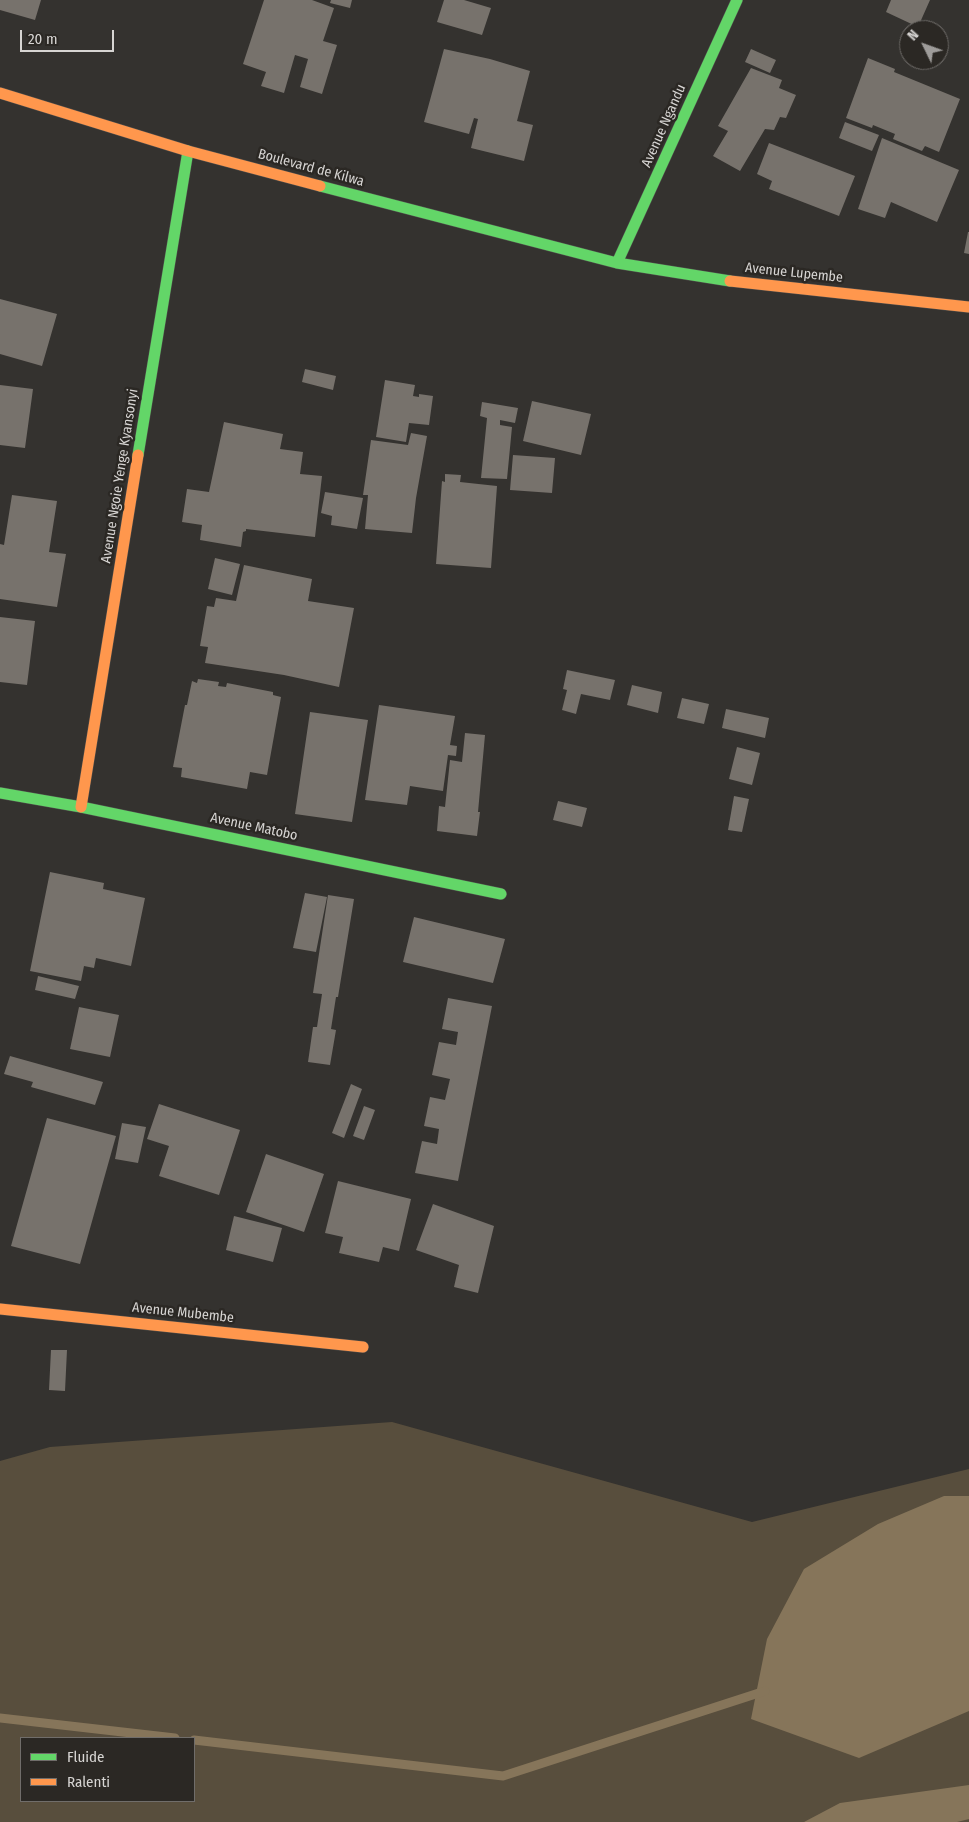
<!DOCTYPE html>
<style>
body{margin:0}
#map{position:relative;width:969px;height:1822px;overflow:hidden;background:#34322f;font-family:"Fira Sans Condensed",sans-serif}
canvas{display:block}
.legend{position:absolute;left:20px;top:1737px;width:175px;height:65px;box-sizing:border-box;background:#2b2824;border:1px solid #706d6a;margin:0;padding:6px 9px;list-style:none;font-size:15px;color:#d7d5d3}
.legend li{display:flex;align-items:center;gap:10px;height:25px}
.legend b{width:25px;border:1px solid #706d6a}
.north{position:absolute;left:899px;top:20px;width:50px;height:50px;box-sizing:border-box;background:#2b2824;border:1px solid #706d6a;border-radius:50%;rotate:312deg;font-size:14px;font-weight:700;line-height:20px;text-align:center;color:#d7d5d3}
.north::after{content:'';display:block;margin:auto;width:18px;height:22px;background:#9e9c9a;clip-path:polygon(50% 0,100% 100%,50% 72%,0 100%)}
.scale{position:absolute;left:20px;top:30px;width:94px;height:22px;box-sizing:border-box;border:2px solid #d7d5d3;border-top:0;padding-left:6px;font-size:15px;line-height:18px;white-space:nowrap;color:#d7d5d3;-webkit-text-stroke:4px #2b2824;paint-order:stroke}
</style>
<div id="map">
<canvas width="969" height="1822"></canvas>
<ul class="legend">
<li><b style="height:6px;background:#63d668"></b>Fluide</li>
<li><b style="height:6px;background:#ff974d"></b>Ralenti</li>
</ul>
<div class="north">N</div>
<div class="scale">20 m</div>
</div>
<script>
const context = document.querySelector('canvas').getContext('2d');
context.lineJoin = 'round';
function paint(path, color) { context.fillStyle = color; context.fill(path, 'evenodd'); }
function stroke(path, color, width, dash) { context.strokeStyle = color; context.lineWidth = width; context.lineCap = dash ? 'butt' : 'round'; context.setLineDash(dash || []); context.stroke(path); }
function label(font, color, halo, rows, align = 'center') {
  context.font = font + ' "Fira Sans Condensed",sans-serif'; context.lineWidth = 5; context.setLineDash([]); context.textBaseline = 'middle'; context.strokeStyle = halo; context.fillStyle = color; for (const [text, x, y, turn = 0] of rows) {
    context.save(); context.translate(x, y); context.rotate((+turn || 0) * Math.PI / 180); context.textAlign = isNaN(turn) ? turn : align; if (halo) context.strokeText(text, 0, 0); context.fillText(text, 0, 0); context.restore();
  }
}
const green = new Path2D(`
 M392,1422L752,1522L969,1469V1822H0V1461L50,1447ZM21,1738H194V1801H21Z`);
const water = new Path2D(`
 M944,1496H969V1711L859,1758L751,1719L767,1639L804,1569L878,1524Z
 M969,1785V1819L957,1822H804L840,1803Z`);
const stream = new Path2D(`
 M0,1718L175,1738
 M194,1740L503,1776L765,1691`);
const building = new Path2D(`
 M0,0H41L35,20L0,10Z
 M264,0H312L334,8L323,41L337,45L322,94L300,87L308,59L295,55L284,93L261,86L266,72L243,64Z
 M331,0H352L350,8L330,3Z
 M444,0H464L491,8L482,35L437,22Z
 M891,0H930L918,27L886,12Z
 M444,49L490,59L530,71L517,121L533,125L524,161L471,148L478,119L474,118L469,134L424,122Z
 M751,49L776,60L770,73L745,62Z
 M868,58L895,69L894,72L960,99L939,152L925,146L922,151L893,139L895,134L873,125L872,128L846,118Z
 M751,68L782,80L779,88L796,95L786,118L780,117L774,130L765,129L740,171L713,156L728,131L718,126Z
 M845,122L879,135L872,151L839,138Z
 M882,138L959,170L937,222L891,202L885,218L858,209Z
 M769,143L855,176L839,216L769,189L772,181L757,174Z
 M968,232H969V254L964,253Z
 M0,299L57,314L42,366L0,354Z
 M305,369L336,376L333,390L302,382Z
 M385,380L415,385L413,396L419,397V394L433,396L429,425L409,423L406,442L376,437Z
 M0,385L33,389L25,448L0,445Z
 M532,401L591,414L581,455L523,441Z
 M482,402L518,408L515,423L500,420V425L512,427L507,479L481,478L487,418L480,416Z
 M224,422L283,434L280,449L303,452L300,474L322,476L315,537L246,529V531L243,532L241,547L200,540L202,525L182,522L187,489L209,492Z
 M411,433L427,436L416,498L412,533L365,529L368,495H363L371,440L408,445Z
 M513,455L555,458L552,493L510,490Z
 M445,474L461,475L460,482L497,486L491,568L436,564L442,481L445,482Z
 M325,492L363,498L357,529L331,525L332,516L321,513Z
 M12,495L57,501L49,552L66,554L57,607L0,599V544L4,545Z
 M215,558L240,564L232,595L208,589Z
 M244,565L312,579L308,601L354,608L339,687L284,675L205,663L208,647L200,646L207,606L214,607L216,598L236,601Z
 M0,617L35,621L27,685L0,682Z
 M567,670L615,680L610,700L581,694L576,714L562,710L567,690L563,689Z
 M198,679L219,682L218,686L226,687L227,683L273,692V695L281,697L267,775L250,772L247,789L181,777L182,768L173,767L185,705H187L192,681L197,683Z
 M632,685L662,692L658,713L627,705Z
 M682,698L709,704L704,724L677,718Z
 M379,705L455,716L450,745L457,746L456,756L448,755L443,791L410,786L407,805L365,800Z
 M726,709L769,718L765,738L722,728Z
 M310,712L368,720L352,822L295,814Z
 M465,733L485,735L478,812H480L477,836L437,831L439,806L445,807L450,760L462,762Z
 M737,747L760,753L752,785L729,779Z
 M734,796L749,799L742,832L728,830Z
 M558,801L587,808L582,827L553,820Z
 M50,872L104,883L103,889L145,898L131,966L96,958L94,968L84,966L81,981L30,971Z
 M305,893L327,897L316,952L293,948Z
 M328,895L354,899L338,997H336L331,1029L336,1030L330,1065L308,1062L313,1027H317L322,994L313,993Z
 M414,917L505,939L493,983L403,962Z
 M38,976L79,986L75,999L35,990Z
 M448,998L492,1006L458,1181L415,1173L422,1141L437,1144L439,1129L424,1126L430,1097L445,1100L450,1079L432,1075L439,1042L456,1045L458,1032L442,1029Z
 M79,1007L119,1015L110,1057L70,1049Z
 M10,1056L103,1082L95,1105L31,1087L33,1082L4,1074Z
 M351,1084L362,1089L344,1138L332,1133Z
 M159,1104L240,1130L219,1195L159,1176L169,1146L147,1139Z
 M364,1106L375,1110L364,1140L353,1136Z
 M47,1118L116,1136L80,1264L11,1246Z
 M122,1123L146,1127L138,1163L115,1159Z
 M266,1154L324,1174L304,1232L246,1212Z
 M338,1181L411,1199L399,1251L383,1247L379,1262L339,1253L343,1237L325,1233Z
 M433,1204L494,1226L478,1293L454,1287L459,1265L416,1250Z
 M234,1216L282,1228L273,1262L226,1250Z
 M51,1350H67L65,1391L49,1390Z`);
const fast = new Path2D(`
 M320,186L617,263L730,281
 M617,263L737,0
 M138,455L188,151
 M0,793L81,807L501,894`);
const slow = new Path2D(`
 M0,93L188,151L320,186
 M730,281L969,307
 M81,807L138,455
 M0,1309L363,1347`);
const streetNames = [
 ["Avenue Ngandu",664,126,-66],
 ["Boulevard de Kilwa",311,168,15],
 ["Avenue Lupembe",794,273,6],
 ["Avenue Ngoie Yenge Kyansonyi",120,476,-81],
 ["Avenue Matobo",254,827,12],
 ["Avenue Mubembe",183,1313,6]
];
paint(green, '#584e3d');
paint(water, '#86755a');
stroke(stream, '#86755a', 9);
paint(building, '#77726c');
stroke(fast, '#514f4d', 12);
stroke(slow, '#514f4d', 12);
stroke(fast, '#63d668', 11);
stroke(slow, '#ff974d', 11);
label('14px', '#d7d5d3', '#2b2824', streetNames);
</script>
